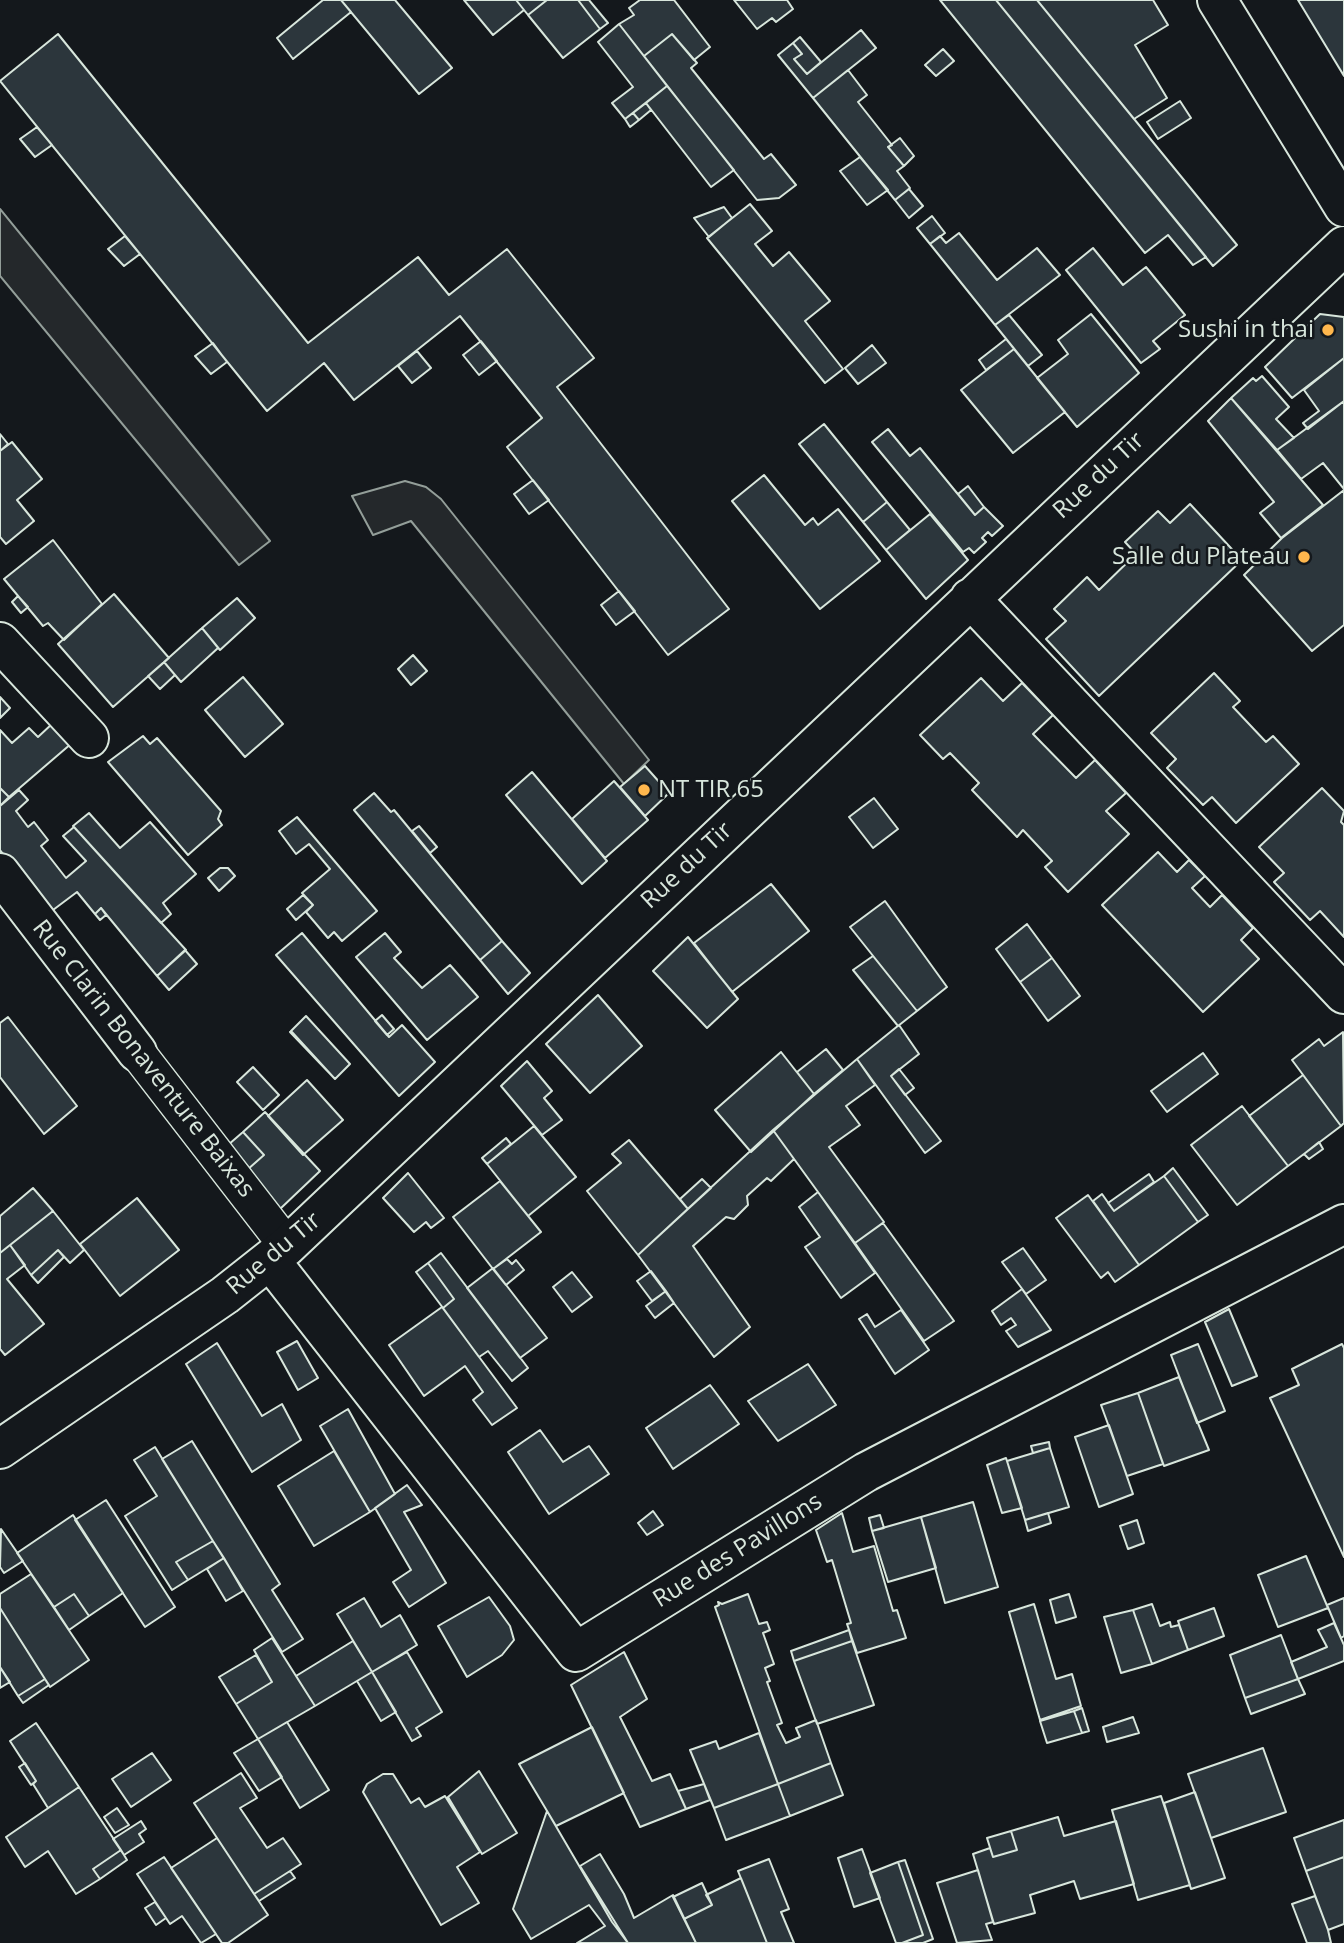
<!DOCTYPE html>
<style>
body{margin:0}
canvas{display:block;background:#14181c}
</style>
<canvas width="1344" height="1943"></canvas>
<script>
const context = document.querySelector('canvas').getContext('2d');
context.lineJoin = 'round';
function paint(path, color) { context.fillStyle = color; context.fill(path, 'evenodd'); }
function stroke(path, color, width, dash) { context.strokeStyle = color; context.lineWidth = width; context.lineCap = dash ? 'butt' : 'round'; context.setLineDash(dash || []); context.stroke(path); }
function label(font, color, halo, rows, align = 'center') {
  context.font = font + ' "Open Sans",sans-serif'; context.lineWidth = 5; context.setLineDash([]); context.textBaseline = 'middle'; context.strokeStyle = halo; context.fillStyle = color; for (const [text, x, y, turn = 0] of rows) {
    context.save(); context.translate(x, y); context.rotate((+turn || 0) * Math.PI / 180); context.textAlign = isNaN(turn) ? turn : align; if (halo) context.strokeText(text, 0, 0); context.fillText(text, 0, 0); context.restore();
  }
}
const parking = new Path2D(`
 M0,209L270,541L239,565L0,276Z
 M405,481L426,487L441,499L649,760L624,784L411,521L373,535L352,496Z`);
const building = new Path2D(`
 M323,0H341L351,12L293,59L277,38Z
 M341,0H395L452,68L419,94Z
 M464,0H516L524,10L493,35Z
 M516,0H547L528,15Z
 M547,0H578L600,29L563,58L528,15Z
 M578,0H589L608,23L600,29Z
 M640,0H674L710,47L694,60L672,34L644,56L619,24L634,15L629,8Z
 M734,0H787L793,9L776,22L772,18L757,29Z
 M940,0H996L1206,257L1193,265L1168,235L1145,253Z
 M996,0H1037L1237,245L1213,266Z
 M1037,0H1153L1168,25L1135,45L1167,98L1134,119Z
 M1298,0H1344V76Z
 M619,24L667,86L625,119L612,103L633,87L598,42Z
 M861,30L876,48L813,98L778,55L793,43L802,54L794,59L807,74Z
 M58,34L308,343L418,257L449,295L507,249L594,358L557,387L729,609L668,655L507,447L542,418L460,316L354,400L324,363L267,411L0,81Z
 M672,34L697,63L691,68L764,159L771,154L796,185L779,198L757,200L644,56Z
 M800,37L821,62L807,74L794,59L802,54L793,43Z
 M943,49L954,61L936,76L925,65Z
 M848,70L867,95L858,102L892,145L888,147L904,166L897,171L910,188L895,200L813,98Z
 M667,86L734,170L711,187L646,103Z
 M1180,101L1191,118L1158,139L1147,122Z
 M646,103L651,110L639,120L633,113Z
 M633,113L639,120L630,127L625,119Z
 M37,127L52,145L35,157L20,139Z
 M900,138L914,156L904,166L888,147Z
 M860,157L888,190L867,205L840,171Z
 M909,189L923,206L909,218L895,200Z
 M750,204L772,231L755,244L773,266L789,252L830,301L805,321L843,369L825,383L707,238Z
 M724,207L732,218L709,237L694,218Z
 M932,216L945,233L930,244L917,228Z
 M959,233L997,280L1037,248L1060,275L995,325L930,244L940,236L946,243Z
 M125,236L140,254L124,266L108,249Z
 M1093,248L1123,285L1146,267L1185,315L1153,341L1160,349L1141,363L1066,270Z
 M1091,314L1139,373L1077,427L1037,378L1068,354L1058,340Z
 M1320,314L1344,317V358L1292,398L1265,367Z
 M1009,315L1042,355L1028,366L995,325Z
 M1006,339L1014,349L986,370L979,360Z
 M481,341L497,361L479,375L463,355Z
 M213,343L227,362L211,374L195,356Z
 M872,345L886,363L858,384L845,368Z
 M1014,349L1065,412L1013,453L961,390Z
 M417,351L431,368L412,383L398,366Z
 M1344,358V401L1308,429L1303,423L1319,411L1304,390Z
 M1262,376L1289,407L1276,419L1294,438L1277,450L1231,398L1253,378L1256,381Z
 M1231,398L1323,505L1281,538L1260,513L1274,502L1208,421Z
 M1344,401V489L1323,463L1301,479L1277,450Z
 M824,424L887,502L863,522L799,444Z
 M888,429L910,456L920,448L975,515L984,507L1003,526L992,536L988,532L982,538L986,542L974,553L969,548L963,552L872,442Z
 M0,434L8,444L0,451Z
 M12,442L42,479L17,500L34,521L6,544L0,537V451Z
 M764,475L805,525L813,518L818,525L838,509L880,561L820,609L732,501Z
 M533,480L549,500L529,514L514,494Z
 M968,486L984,507L975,515L958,494Z
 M1344,490V625L1312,651L1244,575L1282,538Z
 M887,502L910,530L886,550L863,522Z
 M1190,504L1242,560L1099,696L1046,639L1066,621L1054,609L1087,577L1099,590L1136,554L1125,542L1158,511L1170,523Z
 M930,514L968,560L926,599L886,550Z
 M53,540L102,604L64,640L48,623L43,626L4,579Z
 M619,591L635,611L616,625L601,605Z
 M114,594L169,658L113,707L58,644Z
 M18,596L28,607L21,613L12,602Z
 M237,598L255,618L220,650L202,628Z
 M202,628L218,648L181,682L164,662Z
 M413,655L427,671L411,685L398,669Z
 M164,662L175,675L160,689L148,676Z
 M1214,673L1240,701L1233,707L1266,742L1273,736L1299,764L1236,823L1212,797L1203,805L1167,768L1176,759L1151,733Z
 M243,677L283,724L245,757L205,710Z
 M981,678L1003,701L1022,683L1053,715L1033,734L1076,778L1095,760L1126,793L1106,811L1129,834L1068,892L1045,867L1052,861L1023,830L1017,837L972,790L979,783L950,753L943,759L920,735Z
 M0,697L10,708L0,718Z
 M53,723L72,743L9,797L0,788V730L12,743L29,728L38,737Z
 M143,736L150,744L157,738L221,811L218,819L222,825L188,855L108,762Z
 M645,766L669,793L645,816L620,787Z
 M532,772L607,861L582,884L506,795Z
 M614,781L648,820L605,858L572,819Z
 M0,788L9,797L0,806Z
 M1322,788L1344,811L1341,822L1344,825V937L1320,911L1310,920L1274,882L1284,873L1259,847Z
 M19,790L28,800L16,811L28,827L34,822L48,840L41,846L66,878L86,861L63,836L74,827L186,950L157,976L101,908L95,914L77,892L49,913L0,850V806Z
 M374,793L391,812L394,810L502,941L480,960L354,810Z
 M874,798L898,829L873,848L849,817Z
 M89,813L120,848L150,822L196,874L163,903L171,914L161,923L73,826Z
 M297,817L377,911L342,941L334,932L328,938L306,912L313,905L302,893L330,869L309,844L296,854L279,831Z
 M419,826L437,847L430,853L412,831Z
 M1158,852L1177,872L1189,860L1205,876L1192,888L1210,907L1222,895L1253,928L1241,940L1259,959L1203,1012L1102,905Z
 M220,868H228L235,876L219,891L208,878Z
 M771,884L809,931L732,992L694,943Z
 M303,895L313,905L296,920L287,909Z
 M885,901L947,987L917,1011L850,927Z
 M101,908L106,915L100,920L95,914Z
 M1027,924L1052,958L1020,982L996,949Z
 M302,933L389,1037L402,1025L435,1062L399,1096L276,955Z
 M385,933L401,952L394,958L422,988L450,965L478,997L427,1040L356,957Z
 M688,937L738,999L707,1028L653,971Z
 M502,941L530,973L508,994L480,960Z
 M185,950L197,964L169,990L157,976Z
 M873,956L917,1011L898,1026L853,970Z
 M1052,958L1080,996L1048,1021L1020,982Z
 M598,995L642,1046L590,1093L546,1044Z
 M382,1015L394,1029L387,1035L375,1021Z
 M306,1016L350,1064L335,1079L291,1031Z
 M8,1017L77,1106L44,1134L0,1077V1023Z
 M899,1025L919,1054L891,1076L941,1141L925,1153L857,1059Z
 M291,1031L335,1079L290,1032Z
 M1343,1032L1344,1123L1341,1126L1292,1060L1319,1039L1324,1046Z
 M826,1049L843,1070L814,1094L797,1072Z
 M781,1052L814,1094L751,1152L715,1110Z
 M1203,1053L1218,1074L1167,1112L1151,1091Z
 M857,1059L875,1085L846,1106L860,1125L829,1147L884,1222L855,1243L773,1130Z
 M527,1061L552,1091L544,1098L562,1120L542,1135L501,1086Z
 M253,1067L279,1095L263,1110L237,1082Z
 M899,1069L914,1088L905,1095L891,1076Z
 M1303,1075L1341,1126L1288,1166L1249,1116Z
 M307,1080L343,1120L303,1155L268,1116Z
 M1242,1106L1288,1166L1237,1205L1191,1145Z
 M265,1112L320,1171L280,1209L247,1170L264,1155L243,1132Z
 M534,1126L576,1177L528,1216L487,1164Z
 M773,1130L794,1159L771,1181L767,1178L747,1196L748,1205L734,1219L726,1217L693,1246L750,1327L714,1357L638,1255Z
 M243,1132L264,1155L247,1170L228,1145Z
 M506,1138L511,1144L487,1164L482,1158Z
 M629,1140L688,1209L638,1255L587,1191L621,1163L612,1154Z
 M1319,1142L1323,1149L1309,1159L1304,1154Z
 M1173,1168L1208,1215L1198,1222L1164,1176Z
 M408,1173L444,1218L431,1228L426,1222L414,1232L383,1198Z
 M1149,1174L1154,1182L1114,1211L1108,1203Z
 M1164,1176L1198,1222L1139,1265L1093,1201L1102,1194L1114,1211Z
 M702,1179L711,1188L688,1209L680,1199Z
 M500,1181L541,1232L493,1269L453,1217Z
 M33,1188L53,1211L0,1253V1216Z
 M818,1192L875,1273L841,1298L805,1247L820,1237L799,1207Z
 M1088,1195L1139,1265L1115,1282L1108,1272L1101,1278L1056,1218Z
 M137,1198L179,1250L120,1296L80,1244Z
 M53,1211L84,1250L70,1263L58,1250L31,1275L10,1245Z
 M883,1223L954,1321L924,1341L855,1243Z
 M10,1245L25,1265L7,1279L44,1324L5,1355L0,1349V1253Z
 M1023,1248L1046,1280L1026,1294L1002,1262Z
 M58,1250L64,1257L38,1283L31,1275Z
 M441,1253L528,1368L512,1381L488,1351L479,1357L443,1308L454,1299L428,1263Z
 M507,1259L512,1264L516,1260L524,1270L506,1285L493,1269Z
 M428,1263L454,1299L443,1308L416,1272Z
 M493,1268L547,1338L520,1358L467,1288Z
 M651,1271L666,1291L652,1301L637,1281Z
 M572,1272L592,1297L572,1312L553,1287Z
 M1022,1289L1051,1330L1018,1347L1006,1331L1016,1325L1011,1318L1001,1325L992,1311Z
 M666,1291L674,1303L655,1318L646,1306Z
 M442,1307L517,1408L492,1425L473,1400L483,1392L465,1366L424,1396L389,1345Z
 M1229,1309L1257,1376L1232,1386L1205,1322Z
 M901,1310L929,1350L895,1374L859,1319L867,1314L875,1327Z
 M297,1341L318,1378L298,1390L277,1352Z
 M217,1343L262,1416L282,1404L301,1440L252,1472L186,1364Z
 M1198,1344L1225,1411L1197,1423L1171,1355Z
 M1342,1344L1344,1348V1557L1270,1398L1299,1385L1292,1369Z
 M808,1364L836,1405L778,1441L748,1401Z
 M1179,1377L1209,1450L1164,1466L1138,1393Z
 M710,1385L739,1424L673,1469L646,1428Z
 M1138,1393L1163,1464L1127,1476L1101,1405Z
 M348,1409L395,1494L370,1512L320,1426Z
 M1109,1425L1133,1494L1099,1507L1075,1437Z
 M540,1430L563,1462L589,1446L609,1474L549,1514L508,1452Z
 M192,1441L280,1584L272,1590L303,1639L282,1652L162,1459Z
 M1049,1442L1050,1448L1033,1453L1031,1446Z
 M155,1447L213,1541L176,1562L188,1580L172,1590L125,1516L157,1496L134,1460Z
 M1050,1448L1069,1507L1025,1520L1007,1461Z
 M334,1451L370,1512L314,1546L278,1486Z
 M1006,1458L1022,1508L1002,1513L987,1465Z
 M407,1485L422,1505L404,1512L446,1583L409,1607L393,1582L411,1570L375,1508Z
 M106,1500L175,1607L145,1627L75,1520Z
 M973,1502L998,1587L945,1603L921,1517Z
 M653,1511L663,1525L647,1535L638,1523Z
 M842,1513L853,1552L874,1546L893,1611L897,1610L906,1638L857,1653L847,1624L851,1623L832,1560L827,1562L816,1530Z
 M1048,1513L1051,1523L1028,1531L1025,1520Z
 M73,1515L123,1593L89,1616L74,1594L54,1607L17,1553Z
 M880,1515L884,1528L872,1531L869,1518Z
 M921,1517L936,1568L888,1582L872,1531Z
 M1137,1520L1144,1543L1128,1549L1120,1526Z
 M1,1529L23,1561L4,1573L0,1567Z
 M213,1541L224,1558L188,1580L176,1562Z
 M1306,1556L1328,1608L1278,1627L1258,1575Z
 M224,1558L243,1591L226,1601L207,1569Z
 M31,1574L89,1660L50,1687L0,1608V1594Z
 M74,1594L89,1616L69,1630L54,1607Z
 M748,1594L759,1624L767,1622L770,1630L763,1633L774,1664L765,1668L770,1681L767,1682L782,1723L777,1725L786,1743L800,1737L796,1728L816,1720L831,1763L778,1784L715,1607L719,1605L718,1602L722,1604Z
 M1069,1594L1076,1617L1056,1623L1050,1600Z
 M489,1597L510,1626L514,1640L502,1655L467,1677L438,1626Z
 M364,1598L381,1627L400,1615L417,1645L372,1672L337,1614Z
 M1344,1598V1636L1341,1638L1327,1605Z
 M1034,1604L1056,1679L1072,1674L1081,1706L1040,1720L1009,1612Z
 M1152,1604L1160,1626L1170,1622L1171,1627L1179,1625L1188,1650L1152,1664L1133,1610Z
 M0,1608L45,1679L18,1696L0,1667Z
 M1214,1608L1224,1636L1188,1650L1178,1621Z
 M1133,1610L1152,1664L1121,1673L1104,1617Z
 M1334,1623L1344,1645V1661L1298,1679L1291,1662L1327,1647L1318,1630Z
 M849,1630L852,1641L794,1661L791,1651Z
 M1281,1635L1298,1679L1245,1698L1230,1655Z
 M272,1638L315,1706L258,1739L236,1704L272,1682L254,1650Z
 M353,1641L372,1672L315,1706L296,1676Z
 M852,1641L874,1705L817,1724L794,1661Z
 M407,1652L442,1712L416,1728L421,1736L412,1741L372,1672Z
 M624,1652L647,1699L620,1717L652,1781L670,1774L686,1809L640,1827L571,1685Z
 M256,1655L272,1682L236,1704L219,1677Z
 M0,1667L10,1682L0,1688Z
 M372,1672L396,1712L381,1721L357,1681Z
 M45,1679L49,1685L23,1703L18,1696Z
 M1298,1679L1305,1694L1251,1714L1245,1698Z
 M1082,1708L1089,1731L1082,1733L1074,1711Z
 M1074,1711L1082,1733L1047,1743L1040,1721Z
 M1133,1717L1139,1733L1107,1742L1103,1727Z
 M287,1722L329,1790L300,1808L258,1739Z
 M36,1723L79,1787L48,1808L33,1784L36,1781L10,1741Z
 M592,1727L624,1793L556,1826L519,1764Z
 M759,1733L778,1784L714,1808L690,1750L716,1741L719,1749Z
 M258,1739L282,1777L259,1791L234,1753Z
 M1263,1748L1286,1812L1211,1838L1188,1774Z
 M152,1753L171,1780L131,1807L112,1779Z
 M25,1763L36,1781L31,1785L19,1767Z
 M831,1763L843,1795L790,1816L778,1784Z
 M479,1771L517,1833L482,1854L448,1797Z
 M241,1773L257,1798L240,1808L267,1848L283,1838L301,1864L254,1894L194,1803Z
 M383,1774H393L411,1803L419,1798L425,1807L445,1796L480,1852L457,1867L479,1903L441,1925L363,1792L367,1784Z
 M704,1784L710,1800L686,1809L678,1791Z
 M778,1784L790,1816L726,1840L714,1808Z
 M79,1787L121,1850L93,1869L100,1879L76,1894L48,1851L25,1867L6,1837Z
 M1195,1792L1225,1878L1191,1889L1164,1803Z
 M1161,1796L1190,1885L1138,1900L1112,1810Z
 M117,1808L129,1825L115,1833L104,1817Z
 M547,1811L612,1922L628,1943H577L605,1926L589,1905L531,1939L513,1909Z
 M1058,1817L1064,1836L1116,1821L1134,1884L1080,1899L1074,1881L1030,1895L1035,1913L994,1924L973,1854L990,1848L993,1857L1017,1850L1011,1831Z
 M1344,1820V1857L1306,1871L1294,1838Z
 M141,1821L146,1829L139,1834L144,1842L124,1855L113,1839Z
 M1011,1831L1017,1850L993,1857L987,1838Z
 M217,1838L268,1915L228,1943H222L171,1868Z
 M862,1849L880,1898L854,1907L838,1858Z
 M121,1850L127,1860L100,1879L93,1869Z
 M600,1854L624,1894L634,1918L673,1895L696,1943H628L580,1866Z
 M164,1857L216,1934L201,1943L182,1916L170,1924L137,1874Z
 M1344,1857V1924L1328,1930L1306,1871Z
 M769,1859L789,1909L781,1912L794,1943H767L738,1871Z
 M905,1860L933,1939L923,1943H902L923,1935L898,1862Z
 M898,1862L923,1935L902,1943H896L870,1873Z
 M978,1870L993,1922L986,1924L992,1940L957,1943L937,1883Z
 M290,1871L295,1878L259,1901L254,1894Z
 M741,1878L767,1943H696L684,1919L712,1905L706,1895Z
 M702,1883L712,1905L684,1919L673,1897Z
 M1315,1896L1328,1930L1331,1943H1307L1292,1904Z
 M155,1902L166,1918L156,1925L145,1908Z`);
const pedestrian = new Path2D(`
 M137,1052L287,1246`);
const minor = new Path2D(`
 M970,598L1344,994
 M0,642L89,738
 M0,873L137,1052
 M270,1260L576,1652L866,1472L1344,1224
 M0,1449L225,1295L287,1246L1344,246`);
const secondary = new Path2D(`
 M1217,0L1344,207`);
const markers = [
 [1328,330,7,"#ffb74d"],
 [1304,557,7,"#ffb74d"],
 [644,790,7,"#ffb74d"]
];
const poiNames = [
 ["Sushi in thai",1314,330],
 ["Salle du Plateau",1290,557],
 ["NT TIR 65",658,790,"left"]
];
const streetNames = [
 ["Rue du Tir",1099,476,-43],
 ["Rue du Tir",687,866,-43],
 ["Rue Clarin Bonaventure Baixas",143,1059,52],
 ["Rue du Tir",274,1254,-40],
 ["Rue des Pavillons",738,1551,-32]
];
paint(parking, '#24282b');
stroke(parking, '#939e99', 2);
paint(building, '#2c363c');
stroke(building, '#d8e6dc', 2);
stroke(pedestrian, '#d8e6dc', 38);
stroke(minor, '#d8e6dc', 42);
stroke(secondary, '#d8e6dc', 42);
stroke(pedestrian, '#14181c', 35);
stroke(minor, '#14181c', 38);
stroke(secondary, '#14181c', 38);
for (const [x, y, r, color] of markers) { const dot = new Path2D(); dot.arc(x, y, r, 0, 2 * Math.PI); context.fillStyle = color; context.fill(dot); stroke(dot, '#14181c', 2.5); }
label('24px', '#d8e6dc', '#14181c', poiNames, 'right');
label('24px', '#d8e6dc', '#14181c', streetNames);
</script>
